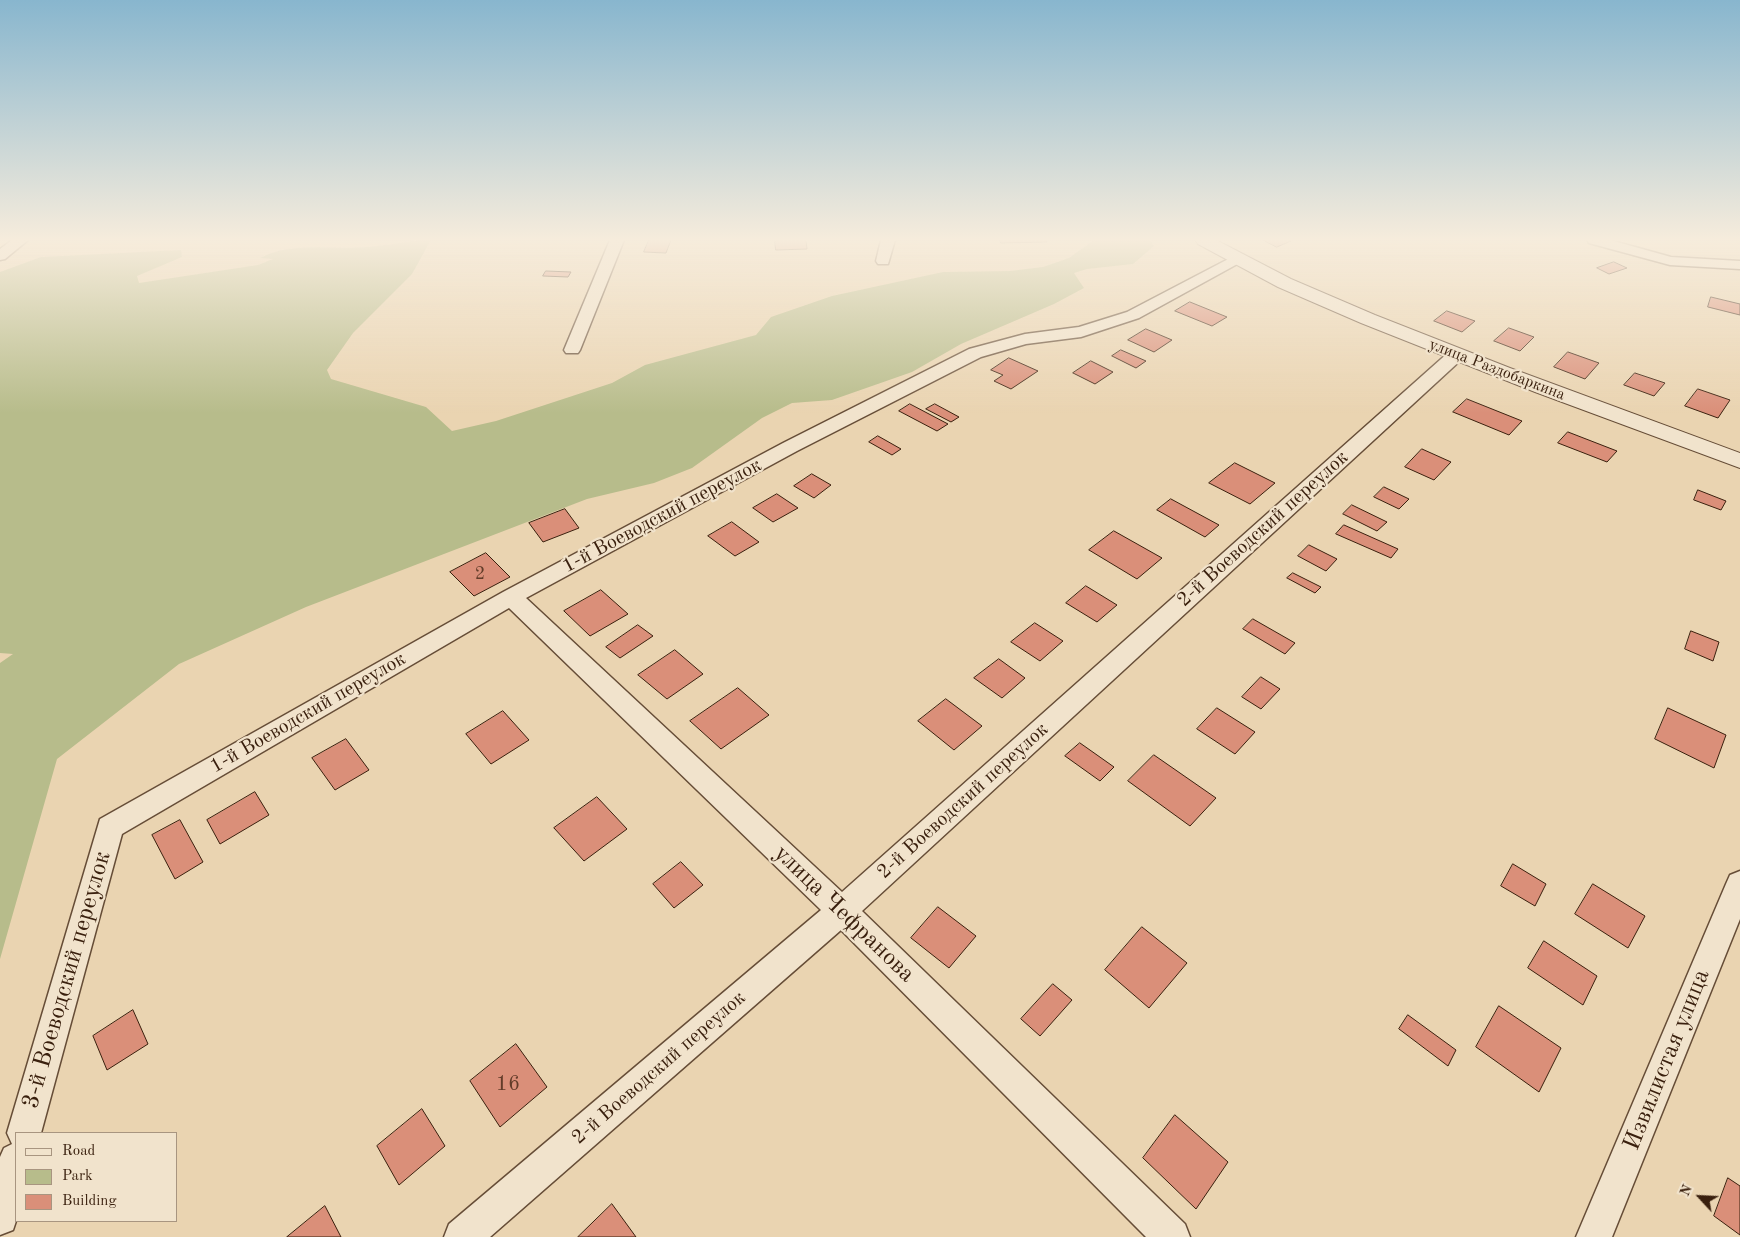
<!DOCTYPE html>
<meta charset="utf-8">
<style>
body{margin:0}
#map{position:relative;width:1740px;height:1237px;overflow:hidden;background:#ead4b1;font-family:"Old Standard TT",serif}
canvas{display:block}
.legend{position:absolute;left:15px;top:1132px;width:162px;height:90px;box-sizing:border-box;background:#f1e3cc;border:1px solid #a89580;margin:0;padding:6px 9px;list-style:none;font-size:15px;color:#3a200e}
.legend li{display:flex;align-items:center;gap:10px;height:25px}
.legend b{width:25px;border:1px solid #a89580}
.north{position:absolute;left:1675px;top:1172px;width:50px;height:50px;-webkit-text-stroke:4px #f1e3cc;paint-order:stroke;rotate:295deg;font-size:14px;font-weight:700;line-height:20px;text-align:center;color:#3a200e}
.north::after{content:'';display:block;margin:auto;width:18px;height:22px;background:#3a200e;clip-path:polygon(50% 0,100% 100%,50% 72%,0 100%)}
</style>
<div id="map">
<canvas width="1740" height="1237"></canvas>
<ul class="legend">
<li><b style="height:6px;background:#f1e3cc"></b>Road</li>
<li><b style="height:14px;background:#b7bc8b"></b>Park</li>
<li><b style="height:14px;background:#da8f79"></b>Building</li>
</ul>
<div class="north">N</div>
</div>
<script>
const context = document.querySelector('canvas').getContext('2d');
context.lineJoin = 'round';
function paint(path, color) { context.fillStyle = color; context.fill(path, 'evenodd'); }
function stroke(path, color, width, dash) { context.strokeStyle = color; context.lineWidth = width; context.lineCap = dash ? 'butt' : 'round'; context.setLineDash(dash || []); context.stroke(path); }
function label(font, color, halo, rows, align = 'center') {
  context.font = font + ' "Old Standard TT",serif'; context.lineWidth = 4.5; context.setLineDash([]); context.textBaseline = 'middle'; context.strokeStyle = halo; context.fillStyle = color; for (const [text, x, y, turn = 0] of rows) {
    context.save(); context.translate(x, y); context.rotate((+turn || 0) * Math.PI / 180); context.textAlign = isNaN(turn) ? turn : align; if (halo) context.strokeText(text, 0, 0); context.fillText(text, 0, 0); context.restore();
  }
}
const green = new Path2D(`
 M419,240H431L412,274L353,333L327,370L331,379L426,407L452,431L496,421L612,383L645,365L756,335L771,317L832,296L943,272L1010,271L1043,267L1069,258L1094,240H1150L1154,246L1133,264L1087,269L1074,273L1084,288L1054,304L961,344L912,372L832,400L792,403L762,418L692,468L654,483L587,499L306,607L179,664L57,759L0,959V663L13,654L0,653V272L41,257L181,250L182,257L137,276L139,283L258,265L273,259L260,258C292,241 331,250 366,247C384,246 402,242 419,240Z`);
const building = new Path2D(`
 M649,240H671L666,253L644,252Z
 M775,240H806L807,249L776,250Z
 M1000,240H1046L1047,242L1001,243Z
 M1263,240H1288L1291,241L1277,247Z
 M1614,262L1627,268L1609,274L1597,268Z
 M546,271L571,272L568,277L543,276Z
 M1711,297L1740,304V315L1708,307Z
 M1190,302L1227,317L1212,326L1175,311Z
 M1447,311L1475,321L1462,332L1434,321Z
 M1509,328L1534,337L1520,351L1494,341Z
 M1146,329L1172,340L1154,352L1128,340Z
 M1121,350L1146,361L1136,368L1112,356Z
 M1568,352L1599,363L1585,379L1554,367Z
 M1009,358L1038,371L1011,389L994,381L1003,375L991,370Z
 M1091,361L1113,372L1095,384L1073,373Z
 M1635,373L1665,383L1654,396L1624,385Z
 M1698,389L1730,400L1718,418L1685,406Z
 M1467,399L1522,421L1509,435L1453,412Z
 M910,404L948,424L937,431L899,411Z
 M935,404L959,417L951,422L926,409Z
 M1568,432L1617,451L1607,462L1558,443Z
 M878,436L901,449L892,455L869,442Z
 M1422,449L1451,462L1434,480L1405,467Z
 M1235,463L1275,483L1250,504L1209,483Z
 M812,474L831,485L814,498L794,486Z
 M1384,487L1409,499L1399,509L1374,497Z
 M1698,490L1726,501L1721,510L1694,500Z
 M777,494L798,508L773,522L753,508Z
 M1171,499L1219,525L1205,537L1157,510Z
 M1352,505L1387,522L1377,531L1343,514Z
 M565,509L579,528L543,542L529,523Z
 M732,522L759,542L735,556L708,536Z
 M1344,525L1398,549L1391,558L1336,534Z
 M1114,531L1162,558L1137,579L1089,550Z
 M1309,545L1337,559L1326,571L1298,556Z
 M486,553L510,577L474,596L450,572Z
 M1293,573L1321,587L1315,593L1287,578Z
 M1086,586L1117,605L1097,622L1066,603Z
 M601,590L628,614L590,636L564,611Z
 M1253,619L1295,643L1285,654L1243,629Z
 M1035,623L1063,641L1040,661L1011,642Z
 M638,625L653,636L620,658L606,647Z
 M1691,631L1719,642L1713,661L1685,649Z
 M675,650L703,674L667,699L638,675Z
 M999,659L1025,678L1002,698L974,678Z
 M1261,677L1280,689L1261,709L1242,697Z
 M738,688L769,715L721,749L690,721Z
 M946,699L982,726L954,750L918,721Z
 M1217,708L1255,732L1235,754L1197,729Z
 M1668,708L1726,735L1714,768L1655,739Z
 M503,711L529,740L491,764L466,734Z
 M346,739L369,770L335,790L312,758Z
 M1080,743L1114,767L1100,781L1065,756Z
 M1154,755L1216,798L1190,826L1128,781Z
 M255,792L269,815L220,844L207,820Z
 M597,797L627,829L584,861L554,828Z
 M180,820L203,862L175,879L152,835Z
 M681,862L703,885L674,908L653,884Z
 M1513,864L1546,884L1535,906L1501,886Z
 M1593,884L1645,916L1628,948L1575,914Z
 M938,907L976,936L949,968L911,938Z
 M1142,927L1187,963L1149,1008L1105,970Z
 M1544,941L1597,976L1583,1005L1528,968Z
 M1053,984L1072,1000L1040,1036L1021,1019Z
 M1499,1006L1561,1048L1539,1092L1476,1047Z
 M133,1010L148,1044L107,1070L93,1036Z
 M1408,1015L1456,1050L1448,1066L1399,1029Z
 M516,1044L547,1087L500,1127L470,1081Z
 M422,1109L445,1146L399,1185L377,1146Z
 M1175,1115L1228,1162L1196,1209L1143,1158Z
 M1728,1178L1740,1186V1235L1714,1216Z
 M612,1204L636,1237H578Z
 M325,1206L341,1237H287Z`);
const minor = new Path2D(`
 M12,240H28L5,259L0,260V249Z
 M610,240H624L580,350L578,353H566L564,350Z
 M881,240H895L888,264H878L876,261Z
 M1587,240H1610L1671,257L1740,261V269L1670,265L1589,243Z
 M1236,255L1241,256L1243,259L1241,262L1139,318L1081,337L1026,344L981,357L797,451L526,598L842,892L1450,351H1462L1464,355L1462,359L862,911L1185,1224L1190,1237H1146L841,930L490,1237H444L449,1224L821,910L509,608L122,834L41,1133H16V1221L13,1230L0,1235V1157L4,1148L12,1144L7,1133L100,819L503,592L783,443L969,349L1025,334L1079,327L1127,312Z
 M1740,871V919L1612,1237H1576L1726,884L1730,875Z`);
const tertiary = new Path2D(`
 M1195,240H1216L1291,279L1375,315L1510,368L1740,453V468L1535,392L1361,323L1278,287L1198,244Z`);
const farStreetnames = [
 ["улица Раздобаркина",1497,370,21]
];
const numberNames = [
 ["2",480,574]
];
const streetNames = [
 ["1-й Воеводский переулок",662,516,-28],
 ["2-й Воеводский переулок",1263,529,-42],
 ["1-й Воеводский переулок",308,713,-30],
 ["2-й Воеводский переулок",963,801,-42],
 ["2-й Воеводский переулок",659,1068,-41]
];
const nearNumbernames = [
 ["16",508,1084]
];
const nearStreetnames = [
 ["улица Чефранова",844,914,44],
 ["3-й Воеводский переулок",67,980,-74],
 ["Извилистая улица",1667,1060,-68]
];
paint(green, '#b7bc8b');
paint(building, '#da8f79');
stroke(building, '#3a200e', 1);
stroke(minor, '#664d37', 3);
stroke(tertiary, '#664d37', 2);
paint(minor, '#f1e3cc');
paint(tertiary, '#f1e3cc');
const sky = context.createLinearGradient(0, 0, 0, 413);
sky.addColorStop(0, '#88b6ce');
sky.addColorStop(0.58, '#f6ecdc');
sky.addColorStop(1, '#f6ecdc00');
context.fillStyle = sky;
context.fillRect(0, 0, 1740, 413);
label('16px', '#3a200e', '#f1e3cc', farStreetnames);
label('18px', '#623c29', null, numberNames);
label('20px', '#3a200e', '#f1e3cc', streetNames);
label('21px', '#623c29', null, nearNumbernames);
label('24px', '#3a200e', '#f1e3cc', nearStreetnames);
</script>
